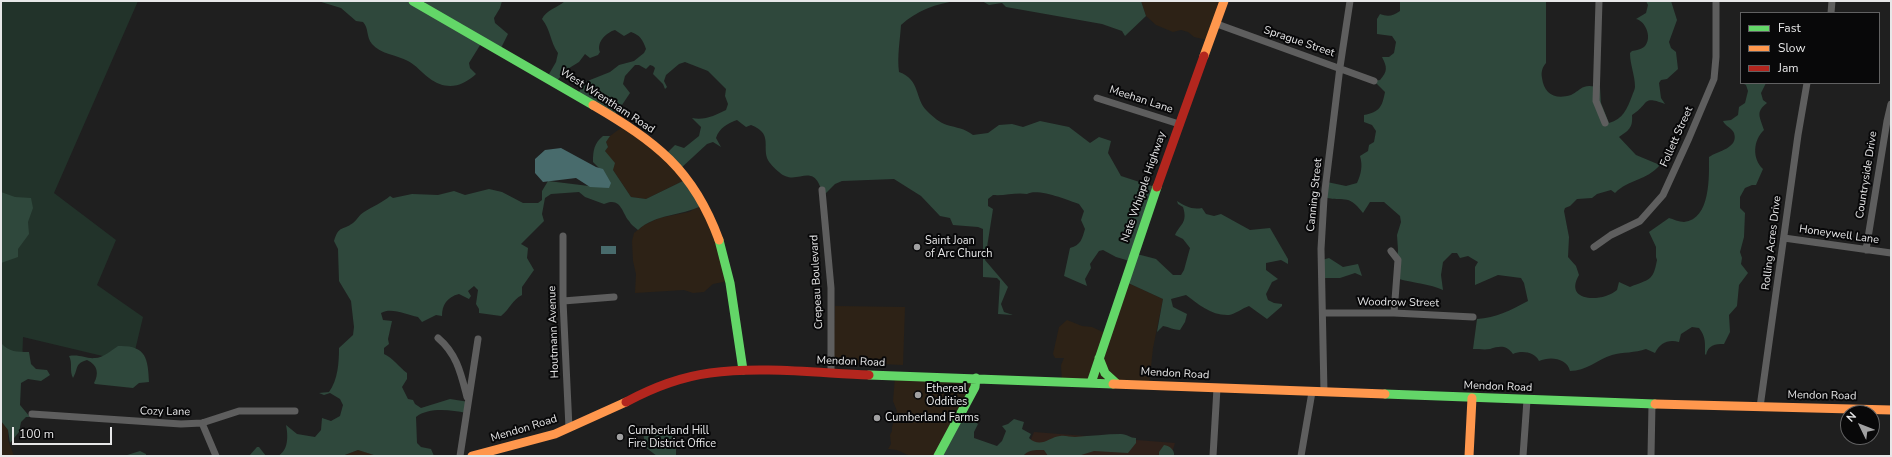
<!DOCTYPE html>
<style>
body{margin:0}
#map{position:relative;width:1892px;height:457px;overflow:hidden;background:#1f1f1f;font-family:"Nunito Sans",sans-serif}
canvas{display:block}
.frame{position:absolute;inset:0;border:2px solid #e7e7e8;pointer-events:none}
.legend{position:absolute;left:1740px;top:12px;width:140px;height:72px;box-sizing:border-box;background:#080809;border:1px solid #616162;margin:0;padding:5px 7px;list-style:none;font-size:12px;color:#e7e7e8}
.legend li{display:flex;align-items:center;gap:8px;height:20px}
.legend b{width:20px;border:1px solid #616162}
.north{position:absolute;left:1840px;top:405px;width:40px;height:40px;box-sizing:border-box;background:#080809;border:1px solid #616162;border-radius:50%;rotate:313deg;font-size:11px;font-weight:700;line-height:16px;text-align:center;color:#e7e7e8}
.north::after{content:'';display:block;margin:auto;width:14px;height:18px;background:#a1a1a2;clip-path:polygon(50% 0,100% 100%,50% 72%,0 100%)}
.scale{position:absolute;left:12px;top:427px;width:100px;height:18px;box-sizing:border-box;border:2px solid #e7e7e8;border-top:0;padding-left:5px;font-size:12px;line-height:14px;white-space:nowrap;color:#e7e7e8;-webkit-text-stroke:3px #080809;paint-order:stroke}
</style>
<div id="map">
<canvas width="1892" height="457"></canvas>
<div class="frame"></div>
<ul class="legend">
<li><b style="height:5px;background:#63d668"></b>Fast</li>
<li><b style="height:5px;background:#ff974d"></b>Slow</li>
<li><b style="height:5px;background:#b3261e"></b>Jam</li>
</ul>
<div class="north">N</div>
<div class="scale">100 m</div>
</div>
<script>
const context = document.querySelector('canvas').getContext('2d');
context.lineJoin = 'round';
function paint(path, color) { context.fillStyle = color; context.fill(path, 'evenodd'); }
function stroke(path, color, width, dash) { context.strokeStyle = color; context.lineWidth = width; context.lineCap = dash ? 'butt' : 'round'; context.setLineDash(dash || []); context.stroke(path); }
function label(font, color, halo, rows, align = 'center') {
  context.font = font + ' "Nunito Sans",sans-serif'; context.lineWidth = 4; context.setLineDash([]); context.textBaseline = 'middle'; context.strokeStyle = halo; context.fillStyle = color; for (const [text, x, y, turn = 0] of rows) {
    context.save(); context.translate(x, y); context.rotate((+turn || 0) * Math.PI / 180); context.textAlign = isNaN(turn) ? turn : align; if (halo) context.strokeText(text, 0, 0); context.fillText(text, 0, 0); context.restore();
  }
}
const commercial = new Path2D(`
 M1141,1H1224L1207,40L1194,37L1188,32L1181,30L1173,32L1156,25L1146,16Z
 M625,125L687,179L646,199L631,197L613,170L605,151L608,147L606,142L610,136Z
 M703,204L728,281L713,284L704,292L693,293L684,290L635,293L636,274L633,261L632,241L634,233L644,225L659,218L689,212Z
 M1126,282L1163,299L1153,348L1149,386L1062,382L1061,365L1064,358H1055L1053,354L1059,327L1067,320L1082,326L1092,327L1107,334Z
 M835,306L905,307L903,365L833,362Z
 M895,377L978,380L940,456H910L897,450L888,449L891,444L890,435L892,431V427L897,411L893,401Z
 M1,421L8,430V440L14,456H1Z
 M358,450L376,455L377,456H342Z`);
const education = new Path2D(`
 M1034,432L1175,443L1171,456H1024Z`);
const green = new Path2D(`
 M1,1H138L54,193L116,240L97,285L143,317L132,363L23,337L22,367L1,366Z`);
const forest = new Path2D(`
 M318,1H413L423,5L426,1H502L500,8L494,18L495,23L508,34L501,48L482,42L469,63L470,68L476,74C462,87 446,91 429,78C422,73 416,65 408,61C397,55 380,54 372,44C366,37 369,28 363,22L356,21L341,8Z
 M565,1H957C937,3 916,11 901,25C900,41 897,56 899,72C921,80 914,98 927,111C932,116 940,123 947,125C957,128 964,128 973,135L988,133L999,125L1012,124L1023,127L1040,121L1069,127L1090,143L1099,137L1111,141L1108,153L1121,176L1158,188L1137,254L1156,259L1173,275H1181L1184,270L1190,248L1183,239L1175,235C1180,224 1188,223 1183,207L1178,204L1177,201C1185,206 1192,210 1202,208L1206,214L1214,216L1221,214L1250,230L1270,228L1288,259V264L1281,260L1266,263V270L1278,279L1272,282L1266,294L1268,300L1274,303L1282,304V306L1267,319L1249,306C1243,308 1235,314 1229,315C1212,316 1198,304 1186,295L1171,299L1173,307L1187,314L1185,322L1180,330C1174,330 1169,327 1163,326L1157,332L1163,299L1126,282L1133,262L1116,257L1103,250L1099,251L1090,264L1091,268L1085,279L1087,286L1064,276L1070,248C1081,245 1082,239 1085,229L1081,220L1084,211L1079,204C1067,200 1038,188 1027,194C1016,192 1005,196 993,195L988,199V206L993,209L985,260L1008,287L1001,304L1004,312L1013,315L998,314L1000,281L997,278L983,277V229L978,227L953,225L950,218L940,216L921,196L894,179L842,181L835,184L823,196C814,157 797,189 779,172C775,169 769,163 767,158C763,145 772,133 751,125L746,127L737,120C728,123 719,128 716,138L721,147L713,142L707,144L680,169L665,155L675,145L684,148L699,136L701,127L692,118C704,121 716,115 726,110L728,104L725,96L726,89L708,71L685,62L679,64L666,75L664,81L667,87L665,89L663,84L653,74L655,68L653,66L650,65L646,69L639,65H635L625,76L623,84L630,93L614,117L577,95L585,82L610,72L619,65L634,61L644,53L646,49C643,40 640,35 631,32L624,36L615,30C607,32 596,42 600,52L598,55L590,58L585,54L579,62L566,70L556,82L549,74L556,62L558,53C550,42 551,30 542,19C546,10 557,8 565,1Z
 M982,1H1141L1146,16L1125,36L1122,31L1102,24L1006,7L1002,3L989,5Z
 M1400,1H1546V63C1542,68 1541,72 1542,78C1544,94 1555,100 1571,95C1576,93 1580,88 1584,87C1589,85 1595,87 1600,87L1601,103L1609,123C1623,119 1627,109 1632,96C1633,93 1635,89 1635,87C1635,75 1630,65 1630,53L1632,51C1636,50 1640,50 1644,47C1653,39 1646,21 1636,19L1646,13L1648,5L1646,1H1671L1677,20L1669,42L1671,48L1676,52L1678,69L1667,79L1661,80L1659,83L1661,98L1665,104C1641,95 1650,104 1632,115C1633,128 1629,130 1619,137L1636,155L1660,165C1646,181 1629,179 1615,193L1611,190L1597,194L1592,198L1577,199L1570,206L1565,208L1564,211L1569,237L1568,257L1576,266L1579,275C1563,302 1602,303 1617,290L1619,282L1630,287C1649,279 1653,282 1657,260L1656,257V247L1649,232L1669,218C1673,219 1679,222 1684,222C1711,219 1709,176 1709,157C1718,151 1739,148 1734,133C1732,128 1725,126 1723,121L1731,120L1738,115L1739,107L1745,103L1748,91L1746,85L1742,83H1766L1761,93L1763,100L1767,103C1755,112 1760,117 1764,130C1753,140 1752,159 1763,169L1756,185H1752L1745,188L1740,197V208L1745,213L1744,237L1740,252L1742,258L1741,264L1748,273L1739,285L1737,306L1729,315L1730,332L1724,344C1715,344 1708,345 1706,355L1705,354C1705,343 1706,337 1699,328L1692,327L1681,334L1679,342C1668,339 1660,343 1655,353L1646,349C1635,353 1623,352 1612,355C1597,360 1586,371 1570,371C1567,358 1550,356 1539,361C1535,352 1522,350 1513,354C1506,345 1500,346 1490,349C1485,350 1478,349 1473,349L1477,319C1496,318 1511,310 1528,301L1524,283L1521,278L1498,275L1475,285V267L1478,262L1468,256L1460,258L1457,253H1452L1443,262L1441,275L1443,290C1430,284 1414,283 1399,279L1396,272L1398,250L1397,235L1401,222L1400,216L1384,202H1370L1363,213C1347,192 1344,203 1324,197L1327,182L1346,186L1357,183C1361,174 1363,166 1360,156L1368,151L1369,145L1374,142L1376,131L1372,125L1364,122V115C1380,112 1382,107 1385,92L1374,81L1380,80C1388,71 1387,67 1382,57H1389L1394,53L1396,42L1392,36L1377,34V19L1380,14C1388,17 1393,16 1400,11Z
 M603,136H610L606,142L608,147L605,151L615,163L613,170L631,197L646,199L687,179L701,206C681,216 655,214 638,230C635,227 631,225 629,221C622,213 621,196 604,204L585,197L579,192L551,194L545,198L542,214L544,221L521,244L528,248L527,258L534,270L522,287V295C512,300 510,309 501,316L479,313V309L476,304L478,290L474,286L468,291L471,296L469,299L459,294C447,297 442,305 442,316L436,315L422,322L418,317C406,315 392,307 381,313L383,320L392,321L388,339L389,344L384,348V354C393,358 399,367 407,373V379L402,387L408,399L413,400L415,404L421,408L450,399L469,402L466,413C451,410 429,407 416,417L417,443L421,447L431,449L434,456H377L358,450L342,456H278C289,450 288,435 286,425L297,434L315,437L321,430L322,418L331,421L340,416L343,405L340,399L330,393L324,395L319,393L329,392C338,380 339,362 339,348L353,335L354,327L351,301L339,281L338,249L334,241C339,225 342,231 353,223C357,220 359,215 364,212C373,206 382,203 390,196L393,198L412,194L438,195L454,191L465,195L489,189L502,192L523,203H538L542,200V191L548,181L597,187L605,174L593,162C593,151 594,143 603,136Z
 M1,192L15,197L31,198L33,208L28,222L29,234L18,249V257L1,263Z
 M1329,258L1343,267L1358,264L1362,276L1355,273L1340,278H1323L1322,260Z
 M1,343C9,352 17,352 29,352L31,364L36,369L47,370L50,375L41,381L28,379L21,383L20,405L30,417H26L21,422L19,432L10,443L8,430L1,421Z
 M118,346C146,345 148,358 149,382L139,383L133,388L95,384L94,383C99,374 98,365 87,360C74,364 79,368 73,378C69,371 73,363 69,356C80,354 86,359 95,358C103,358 112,350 118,346Z
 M965,413L978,424L974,432V438L997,446L1002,441L1006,431L1002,426L1008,424L1014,419L1024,422L1022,429L1031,434L1029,438C1041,449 1049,437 1060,436C1065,435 1070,437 1075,437C1091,436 1106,434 1121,434C1127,434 1130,438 1136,438V443L1128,453L1094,451L1078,456H1048L1044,450C1036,450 1029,449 1023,456H940Z
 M643,431L676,432V456H657L645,447Z
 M1164,445C1170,446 1175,450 1174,456H1159V452Z
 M257,447H259L266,456H249Z
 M140,451L146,454V456H124Z`);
const water = new Path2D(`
 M561,148L596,167L603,169L611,183L609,188L590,187L576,178L543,182L535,173V159L545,150Z
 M601,246H616V254H601Z`);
const street = new Path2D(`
 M1599,1L1596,101L1605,123
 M1831,13L1832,1
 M1217,24L1374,81
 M1097,98L1179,124
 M822,190L831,288V373
 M563,236V301L569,428
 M1784,238L1891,253
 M1594,247L1611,235L1640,221L1663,195L1689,138L1714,79L1716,57V1
 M1866,250L1887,121L1891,104
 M1391,251L1398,260L1394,313
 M563,301L614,297
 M1323,313H1394L1473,317
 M438,338C457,354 461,374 467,397
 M1324,392L1321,249L1324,198L1340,67L1350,1
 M1760,407L1798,135L1807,83
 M32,414L181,424L202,423L239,411H295
 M202,423L216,456
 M460,456L478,339
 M1213,456L1217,388
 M1301,456L1312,392
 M1523,456L1527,400
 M1651,456L1652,404`);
const fast = new Path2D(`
 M413,1L593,105
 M719,240L730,283L743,370
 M1099,358L1105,373L1116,383
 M869,375L1113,384
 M1091,383L1157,187
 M1385,394L1655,404
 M938,456L975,387L976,378`);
const slow = new Path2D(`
 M1204,56L1224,1
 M593,105C656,142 693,169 719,240
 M1113,384L1385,394
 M1655,404L1891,410
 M472,456L555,434L626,402
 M1469,456L1472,398`);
const jam = new Path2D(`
 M1157,187L1204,56
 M626,402C652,388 680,377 710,373C759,366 819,373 869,375`);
const markers = [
 [917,247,4,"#a1a1a2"],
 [918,395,4,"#a1a1a2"],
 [877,418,4,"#a1a1a2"],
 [620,437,4,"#a1a1a2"]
];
const streetNames = [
 ["Sprague Street",1299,42,19],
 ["Meehan Lane",1141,100,18],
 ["West Wrentham Road",607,101,33],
 ["Follett Street",1677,137,-66],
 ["Countryside Drive",1867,175,-81],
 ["Nate Whipple Highway",1144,187,-71],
 ["Canning Street",1315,195,-84],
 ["Honeywell Lane",1839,235,8],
 ["Rolling Acres Drive",1772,243,-83],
 ["Crepeau Boulevard",817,282,-93],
 ["Woodrow Street",1398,303,1],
 ["Houtmann Avenue",554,332,-92],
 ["Mendon Road",851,362,2],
 ["Mendon Road",1175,374,3],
 ["Mendon Road",1498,387,2],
 ["Mendon Road",1822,396,1],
 ["Cozy Lane",165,412,1],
 ["Mendon Road",524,429,-17]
];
const poiNames = [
 ["Saint Joan",925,241],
 ["of Arc Church",925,254],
 ["Ethereal",926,389],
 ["Oddities",926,402],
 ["Cumberland Farms",885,418],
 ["Cumberland Hill",628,431],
 ["Fire District Office",628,444]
];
paint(commercial, '#2d2216');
paint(education, '#2f211a');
paint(green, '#22332a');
paint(forest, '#2f483c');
paint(water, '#486b6c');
stroke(street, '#5e5e5e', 7);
stroke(fast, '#63d668', 9);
stroke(slow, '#ff974d', 9);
stroke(jam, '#b3261e', 9);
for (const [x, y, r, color] of markers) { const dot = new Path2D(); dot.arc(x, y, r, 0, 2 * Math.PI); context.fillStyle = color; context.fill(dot); stroke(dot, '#080809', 1.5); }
label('11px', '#e7e7e8', '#080809', streetNames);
label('11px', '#e7e7e8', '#080809', poiNames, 'left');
</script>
